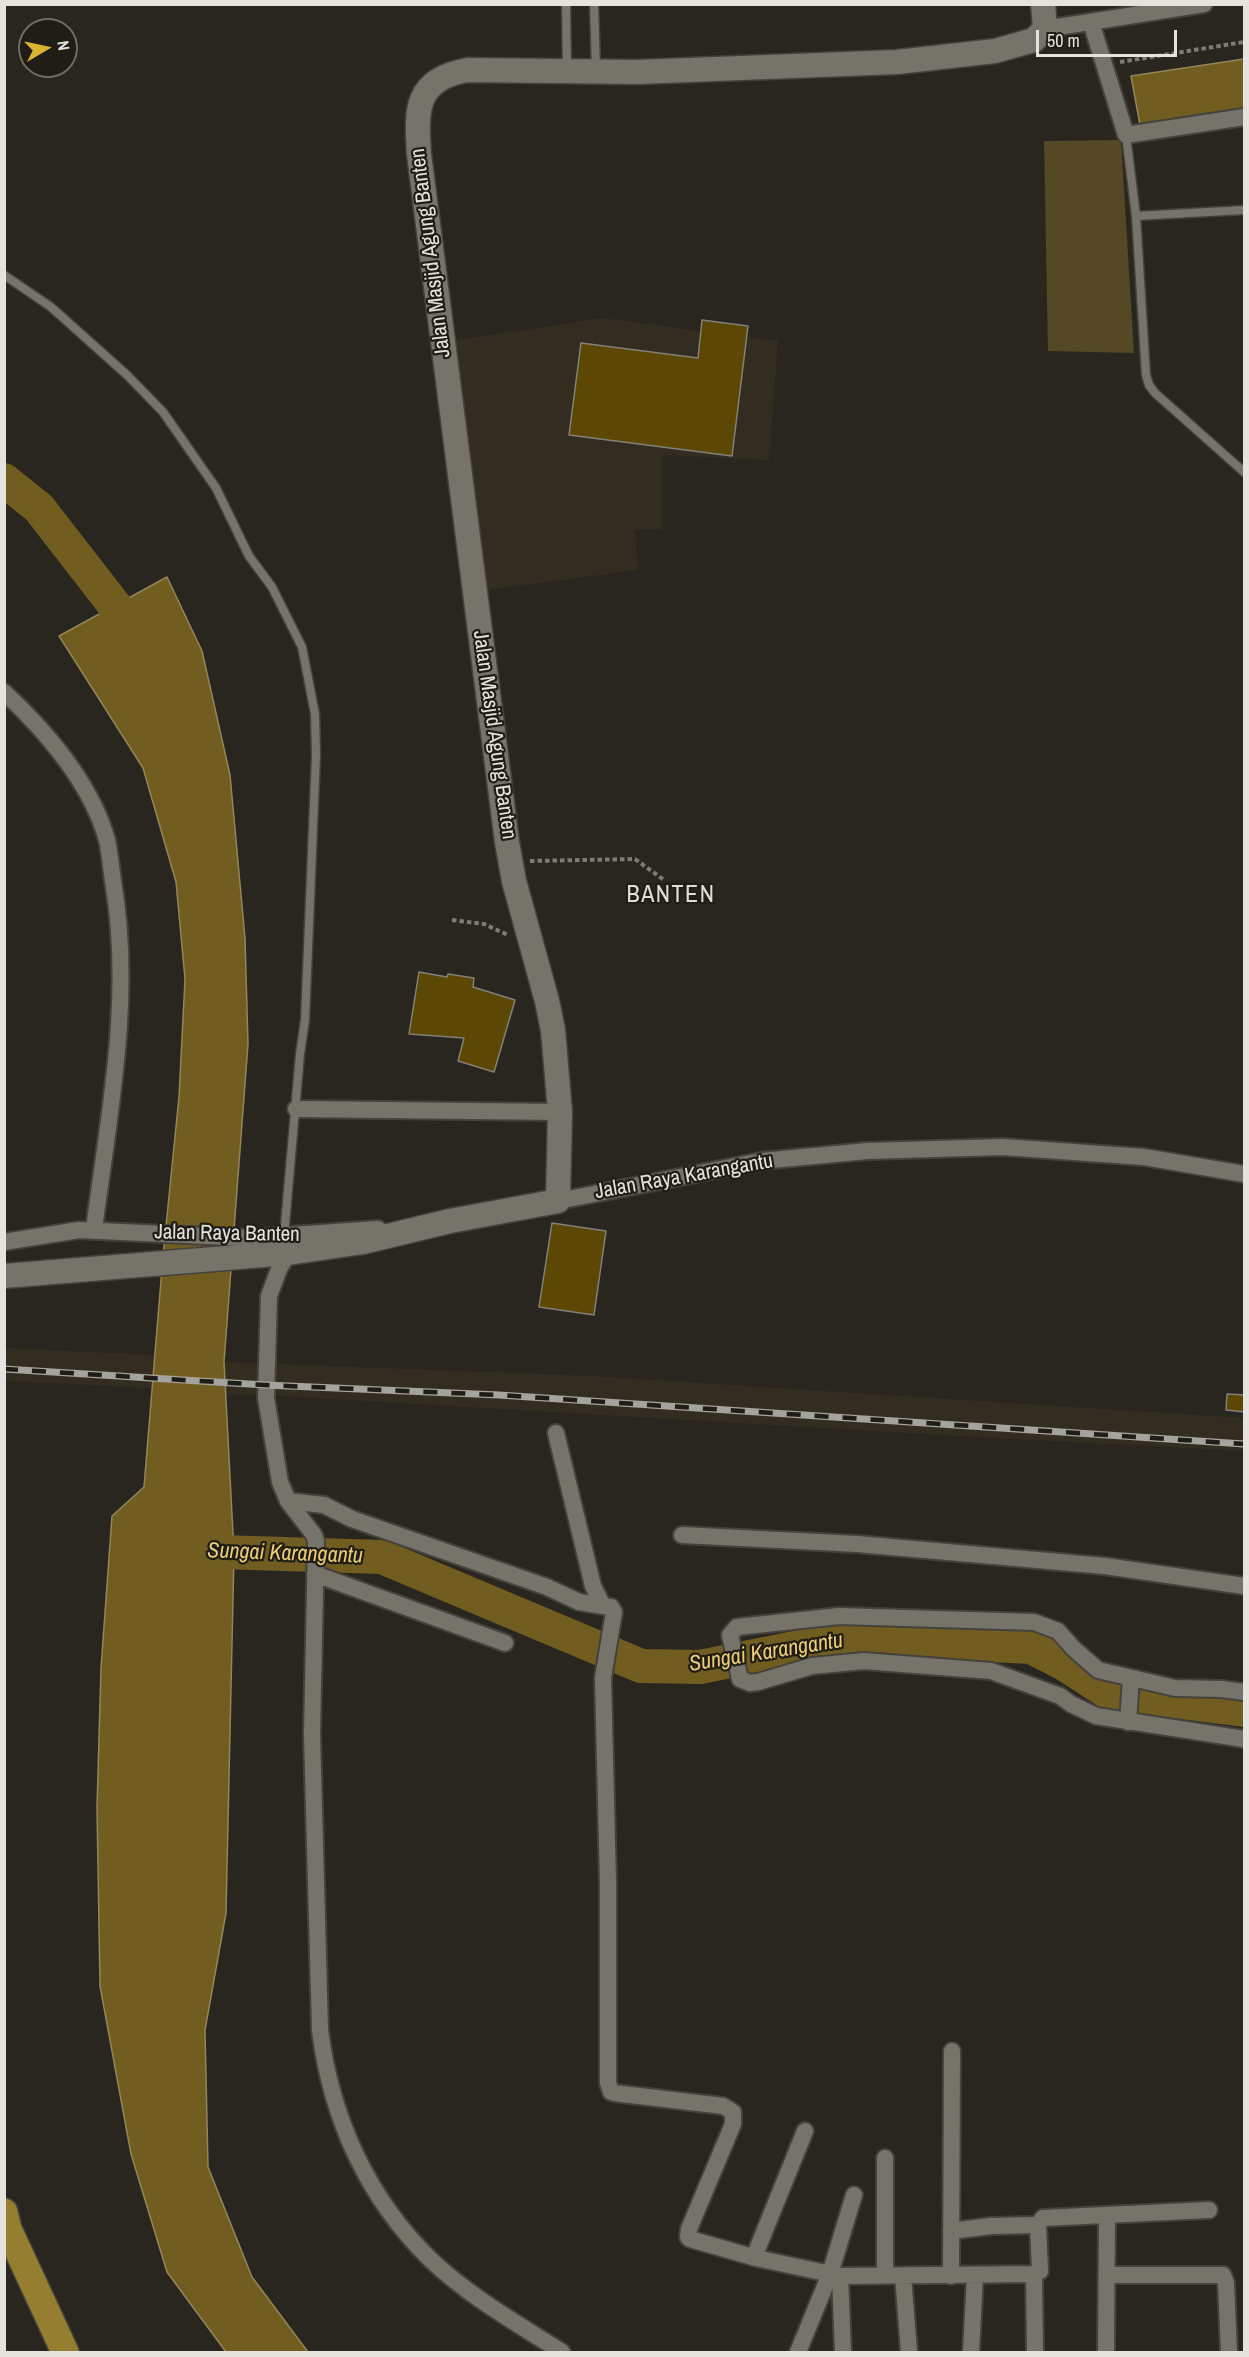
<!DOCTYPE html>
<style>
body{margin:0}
#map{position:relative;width:1249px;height:2357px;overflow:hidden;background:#29261f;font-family:"Archivo Narrow",sans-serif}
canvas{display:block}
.frame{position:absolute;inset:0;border:6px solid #e4e3de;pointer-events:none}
.north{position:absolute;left:18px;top:18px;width:60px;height:60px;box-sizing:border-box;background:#1f1d15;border:2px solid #6e6c65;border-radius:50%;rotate:81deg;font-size:16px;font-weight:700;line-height:24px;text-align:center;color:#e4e3de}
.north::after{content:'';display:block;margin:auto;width:21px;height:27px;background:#dcb233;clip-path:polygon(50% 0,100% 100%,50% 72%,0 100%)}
.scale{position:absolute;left:1036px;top:30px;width:141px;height:27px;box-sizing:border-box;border:3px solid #e4e3de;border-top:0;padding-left:8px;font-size:18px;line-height:21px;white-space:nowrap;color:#e4e3de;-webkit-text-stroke:4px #1f1d15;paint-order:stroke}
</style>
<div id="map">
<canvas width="1249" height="2357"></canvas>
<div class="frame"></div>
<div class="north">N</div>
<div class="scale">50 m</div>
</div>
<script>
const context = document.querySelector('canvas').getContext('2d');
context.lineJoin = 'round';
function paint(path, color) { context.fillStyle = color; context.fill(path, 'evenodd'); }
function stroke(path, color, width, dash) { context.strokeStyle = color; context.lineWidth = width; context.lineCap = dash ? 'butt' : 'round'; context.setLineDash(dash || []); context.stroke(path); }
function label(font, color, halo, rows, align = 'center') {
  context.font = font + ' "Archivo Narrow",sans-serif'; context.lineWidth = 4.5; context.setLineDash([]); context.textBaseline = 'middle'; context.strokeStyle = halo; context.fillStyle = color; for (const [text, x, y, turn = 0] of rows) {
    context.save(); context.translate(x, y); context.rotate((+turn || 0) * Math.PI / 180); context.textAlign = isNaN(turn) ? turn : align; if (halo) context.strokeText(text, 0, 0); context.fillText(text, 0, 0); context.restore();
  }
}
const built = new Path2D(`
 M602,318L778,341L769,460L662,455V529L635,530L638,570L462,593L432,344Z
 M5,1348L155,1355L152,1388L5,1381Z
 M224,1362L591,1376L1244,1418V1451L976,1437L265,1395H224Z`);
const green = new Path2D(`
 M1121,140L1134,353L1048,351L1044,141Z`);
const water = new Path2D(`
 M1244,59V108L1140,125L1131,76Z
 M167,577L202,651L230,775L245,938L248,1044L224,1362L234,1553L226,1913L205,2030L208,2167L252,2277L308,2352H226L167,2272L131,2154L100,1986L97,1807L101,1668L112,1516L144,1487L163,1256L179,1097L185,979L176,882L143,768L59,636Z`);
const river = new Path2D(`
 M4,480L39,508L115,606L136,649
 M187,1551L382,1557L641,1666L700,1667L845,1638L1031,1647L1066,1665L1109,1693L1244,1710`);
const building = new Path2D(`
 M702,320L748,326L732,456L569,435L581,343L698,358Z
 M419,972L447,977L448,974L474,978L473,987L515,1000L494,1072L458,1061L464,1038L409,1034Z
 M552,1223L606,1231L594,1315L539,1307Z
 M1227,1394L1245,1395V1412L1226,1410Z`);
const path = new Path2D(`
 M1120,62L1244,42
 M530,861L635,859L664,880
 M452,920L484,924L508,935`);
const lane = new Path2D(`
 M566,4L567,70
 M594,4L596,70
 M1126,135L1136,216L1146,375L1149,385L1155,393L1244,472
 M1136,216L1244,210
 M4,275L51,307L127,375L163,412L216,488L249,556L272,587L302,647L315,714L316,755L305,1020L300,1054L284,1236`);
const street = new Path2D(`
 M1091,22L1126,135L1244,117
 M1045,29L1204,4
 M4,692C47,732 91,783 107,840C110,853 111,868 113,881C133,997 109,1114 94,1229
 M296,1109L560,1112
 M558,1201L761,1161L867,1151L1003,1147L1144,1157L1244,1174
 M4,1242L79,1230L249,1238L378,1229
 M288,1253L279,1269L269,1296L266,1398L280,1482L288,1501L314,1535L316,1541L312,1734L320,2030C331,2117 367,2198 431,2260C470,2297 518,2324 562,2352
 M556,1433L593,1586L603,1606L611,1607L614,1612L603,1678L608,1883V2083L611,2092L614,2093L723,2106L733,2112V2124L689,2229L688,2237L690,2239L756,2258L840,2276L1034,2274L1040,2271L1038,2225L1043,2218L1209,2210
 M288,1501L324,1505L352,1519L547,1587L579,1602L603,1606
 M682,1535L857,1544L1105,1566L1244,1586
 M315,1574L505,1643
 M1244,1692L1221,1689L1175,1688L1098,1670L1073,1648L1058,1631L1034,1622L839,1616L737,1627L730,1635L740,1679L750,1683L758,1682L812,1666L864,1661L991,1671L1060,1696L1071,1704L1096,1716L1244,1739
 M1128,1722L1131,1678
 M885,2158V2276
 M951,2231L991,2226L1038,2225
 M754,2257L805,2131
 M1034,2274L1035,2352
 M1108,2275H1223L1226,2283L1229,2352
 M840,2276L843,2352
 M903,2276L909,2352
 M951,2276L952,2051
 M798,2352L830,2274L854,2195
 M971,2352L975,2276
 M1106,2352L1107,2215`);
const secondary = new Path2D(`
 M4,1276L288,1253L363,1242L450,1221L558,1201L560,1112L553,1030L547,1001L514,881L507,842L419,154C416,109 415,79 468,70L637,72L897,62L995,51L1034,40L1045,29L1043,4`);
const primary = new Path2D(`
 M4,2212L8,2229L65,2352`);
const rail = new Path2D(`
 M4,1369L265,1385L499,1395L1244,1444`);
const streetNames = [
 ["Jalan Masjid Agung Banten",431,253,-97],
 ["Jalan Masjid Agung Banten",494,735,82],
 ["Jalan Raya Karangantu",684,1177,-10],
 ["Jalan Raya Banten",227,1234,1]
];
const waterNames = [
 ["Sungai Karangantu",285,1554,2],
 ["Sungai Karangantu",766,1653,-9]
];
const quarterNames = [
 ["BANTEN",671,896]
];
paint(built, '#322d20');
paint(green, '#544825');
paint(water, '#725d21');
stroke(water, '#94855a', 1.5);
stroke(river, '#725d21', 34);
paint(building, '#5c4704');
stroke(building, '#838077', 1.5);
stroke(lane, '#44423b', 11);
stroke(street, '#44423b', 20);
stroke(secondary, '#44423b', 27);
stroke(primary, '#44423b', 30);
stroke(path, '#7d7b75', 4, [4.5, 3]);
stroke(lane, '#76736a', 8);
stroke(street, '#76736a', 16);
stroke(secondary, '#76736a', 24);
stroke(primary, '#957e30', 27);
stroke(rail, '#a4a39d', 7);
stroke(rail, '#1f1d15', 4.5, [14]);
label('21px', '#e4e3de', '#1f1d15', streetNames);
label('italic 22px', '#edcd77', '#1f1d15', waterNames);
context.letterSpacing = '1.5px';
label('24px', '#e2ded4', '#1f1d15', quarterNames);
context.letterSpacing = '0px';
</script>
